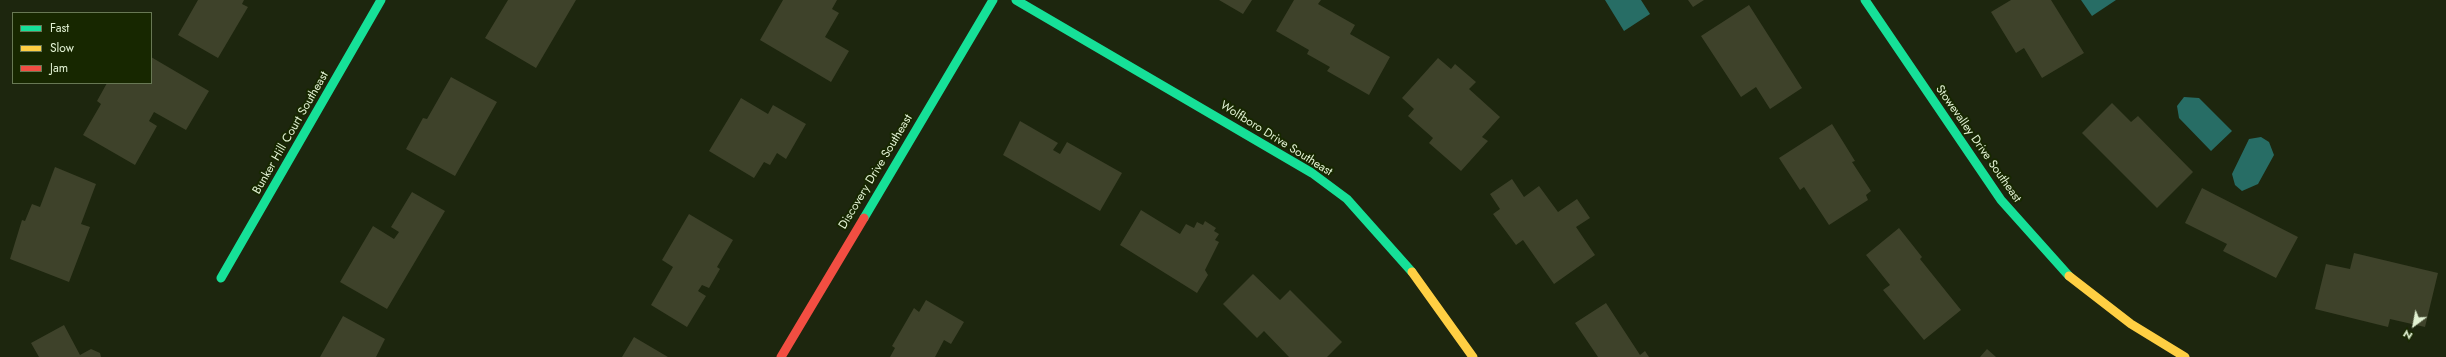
<!DOCTYPE html>
<style>
body{margin:0}
#map{position:relative;width:2446px;height:357px;overflow:hidden;background:#1d260e;font-family:Jost,sans-serif}
canvas{display:block}
.legend{position:absolute;left:12px;top:12px;width:140px;height:72px;box-sizing:border-box;background:#172700;border:1px solid #687854;margin:0;padding:5px 7px;list-style:none;font-size:12px;color:#e2f2d3}
.legend li{display:flex;align-items:center;gap:8px;height:20px}
.legend b{width:20px;border:1px solid #687854}
.north{position:absolute;left:2394px;top:305px;width:40px;height:40px;-webkit-text-stroke:3px #172700;paint-order:stroke;rotate:212deg;font-size:11px;font-weight:700;line-height:16px;text-align:center;color:#e2f2d3}
.north::after{content:'';display:block;margin:auto;width:14px;height:18px;background:#e2f2d3;clip-path:polygon(50% 0,100% 100%,50% 72%,0 100%)}
</style>
<div id="map">
<canvas width="2446" height="357"></canvas>
<ul class="legend">
<li><b style="height:5px;background:#16e098"></b>Fast</li>
<li><b style="height:5px;background:#ffcf43"></b>Slow</li>
<li><b style="height:5px;background:#f24e42"></b>Jam</li>
</ul>
<div class="north">N</div>
</div>
<script>
const context = document.querySelector('canvas').getContext('2d');
context.lineJoin = 'round';
function paint(path, color) { context.fillStyle = color; context.fill(path, 'evenodd'); }
function stroke(path, color, width, dash) { context.strokeStyle = color; context.lineWidth = width; context.lineCap = dash ? 'butt' : 'round'; context.setLineDash(dash || []); context.stroke(path); }
function label(font, color, halo, rows, align = 'center') {
  context.font = font + ' Jost,sans-serif'; context.lineWidth = 4; context.setLineDash([]); context.textBaseline = 'middle'; context.strokeStyle = halo; context.fillStyle = color; for (const [text, x, y, turn = 0] of rows) {
    context.save(); context.translate(x, y); context.rotate((+turn || 0) * Math.PI / 180); context.textAlign = isNaN(turn) ? turn : align; if (halo) context.strokeText(text, 0, 0); context.fillText(text, 0, 0); context.restore();
  }
}
const water = new Path2D(`
 M1605,0H1641L1650,14L1624,31Z
 M2081,0H2116L2092,16Z
 M2184,97L2199,98L2232,131L2211,151L2179,118L2177,106Z
 M2261,137L2269,142L2274,155L2258,184L2242,191L2235,185L2232,174L2249,139Z`);
const building = new Path2D(`
 M198,0H244L242,4L248,7L218,58L178,35Z
 M508,0H576L536,68L485,38Z
 M783,0H837L832,9L839,13L825,37L849,51L831,82L760,40Z
 M1219,0H1252L1243,14Z
 M1294,0H1321L1318,4L1355,25L1350,34L1390,57L1369,95L1327,71L1330,67L1307,54L1309,50L1276,31Z
 M1688,0H1704L1693,7Z
 M2011,0H2051L2084,53L2042,78L2024,48L2016,53L1991,12Z
 M1749,5L1802,88L1770,109L1756,87L1741,97L1701,36Z
 M151,57L209,91L186,130L154,112L149,121L157,126L135,165L83,135L101,104L97,101L107,83H151Z
 M1438,58L1451,69L1455,64L1476,82L1469,89L1500,117L1482,137L1488,141L1461,171L1429,143L1433,138L1408,116L1414,109L1402,98Z
 M451,77L497,102L455,176L406,149L423,118L427,119Z
 M741,98L768,114L773,105L806,124L786,159L777,153L770,165L764,162L754,178L709,151Z
 M2112,103L2131,122L2138,116L2193,172L2157,208L2082,133Z
 M1020,121L1058,143L1053,150L1060,154L1067,142L1122,173L1100,211L1003,155Z
 M1832,124L1855,161L1852,162L1871,191L1866,195L1868,200L1829,225L1804,187L1800,190L1779,158Z
 M55,167L96,184L81,224L90,227L69,282L10,259L22,220L25,221L32,204L40,207Z
 M1512,179L1524,197L1539,186L1558,212L1577,199L1590,218L1576,227L1595,255L1554,284L1523,240L1516,245L1493,214L1500,209L1490,194Z
 M2202,188L2298,237L2276,278L2223,251L2227,244L2185,223Z
 M412,192L445,211L387,309L340,282L373,226L394,239L399,232L391,227Z
 M1141,210L1180,234L1186,224L1194,228L1197,222L1203,225L1205,221L1216,228L1214,231L1219,234L1215,240L1219,242L1205,270L1208,275L1197,293L1120,245Z
 M689,214L733,240L717,267L720,269L709,288L702,285L698,291L706,296L687,327L651,305L673,267L662,260Z
 M1899,228L1922,257L1920,259L1961,310L1924,340L1883,290L1890,285L1866,255Z
 M2354,253L2438,273L2425,327L2390,319L2388,327L2315,309L2326,264L2350,269Z
 M1253,274L1280,300L1290,290L1342,342L1327,357H1289L1264,331L1257,338L1223,304Z
 M926,300L964,322L951,344L944,340L935,357H890L895,348L892,346L914,308L919,312Z
 M1606,303L1640,355L1645,351L1649,357H1598L1575,323Z
 M343,316L385,339L376,357H320Z
 M64,325L80,355L91,349L100,353L101,357H39L31,343Z
 M634,337L668,357H622Z
 M1987,349L1996,357H1980Z`);
const fast = new Path2D(`
 M1016,0L1312,173L1347,199L1412,272
 M1865,0L2001,200L2069,276
 M864,218L993,0
 M221,278L381,0`);
const slow = new Path2D(`
 M1412,272L1473,357
 M2069,276L2131,324L2185,357`);
const jam = new Path2D(`
 M781,357L864,218`);
const streetNames = [
 ["Bunker Hill Court Southeast",291,133,-60],
 ["Wolfboro Drive Southeast",1276,139,32],
 ["Stowevalley Drive Southeast",1978,144,55],
 ["Discovery Drive Southeast",876,172,-59]
];
paint(water, '#276d65');
paint(building, '#3e422a');
stroke(fast, '#16e098', 9);
stroke(slow, '#ffcf43', 9);
stroke(jam, '#f24e42', 9);
label('12px', '#e2f2d3', '#172700', streetNames);
</script>
